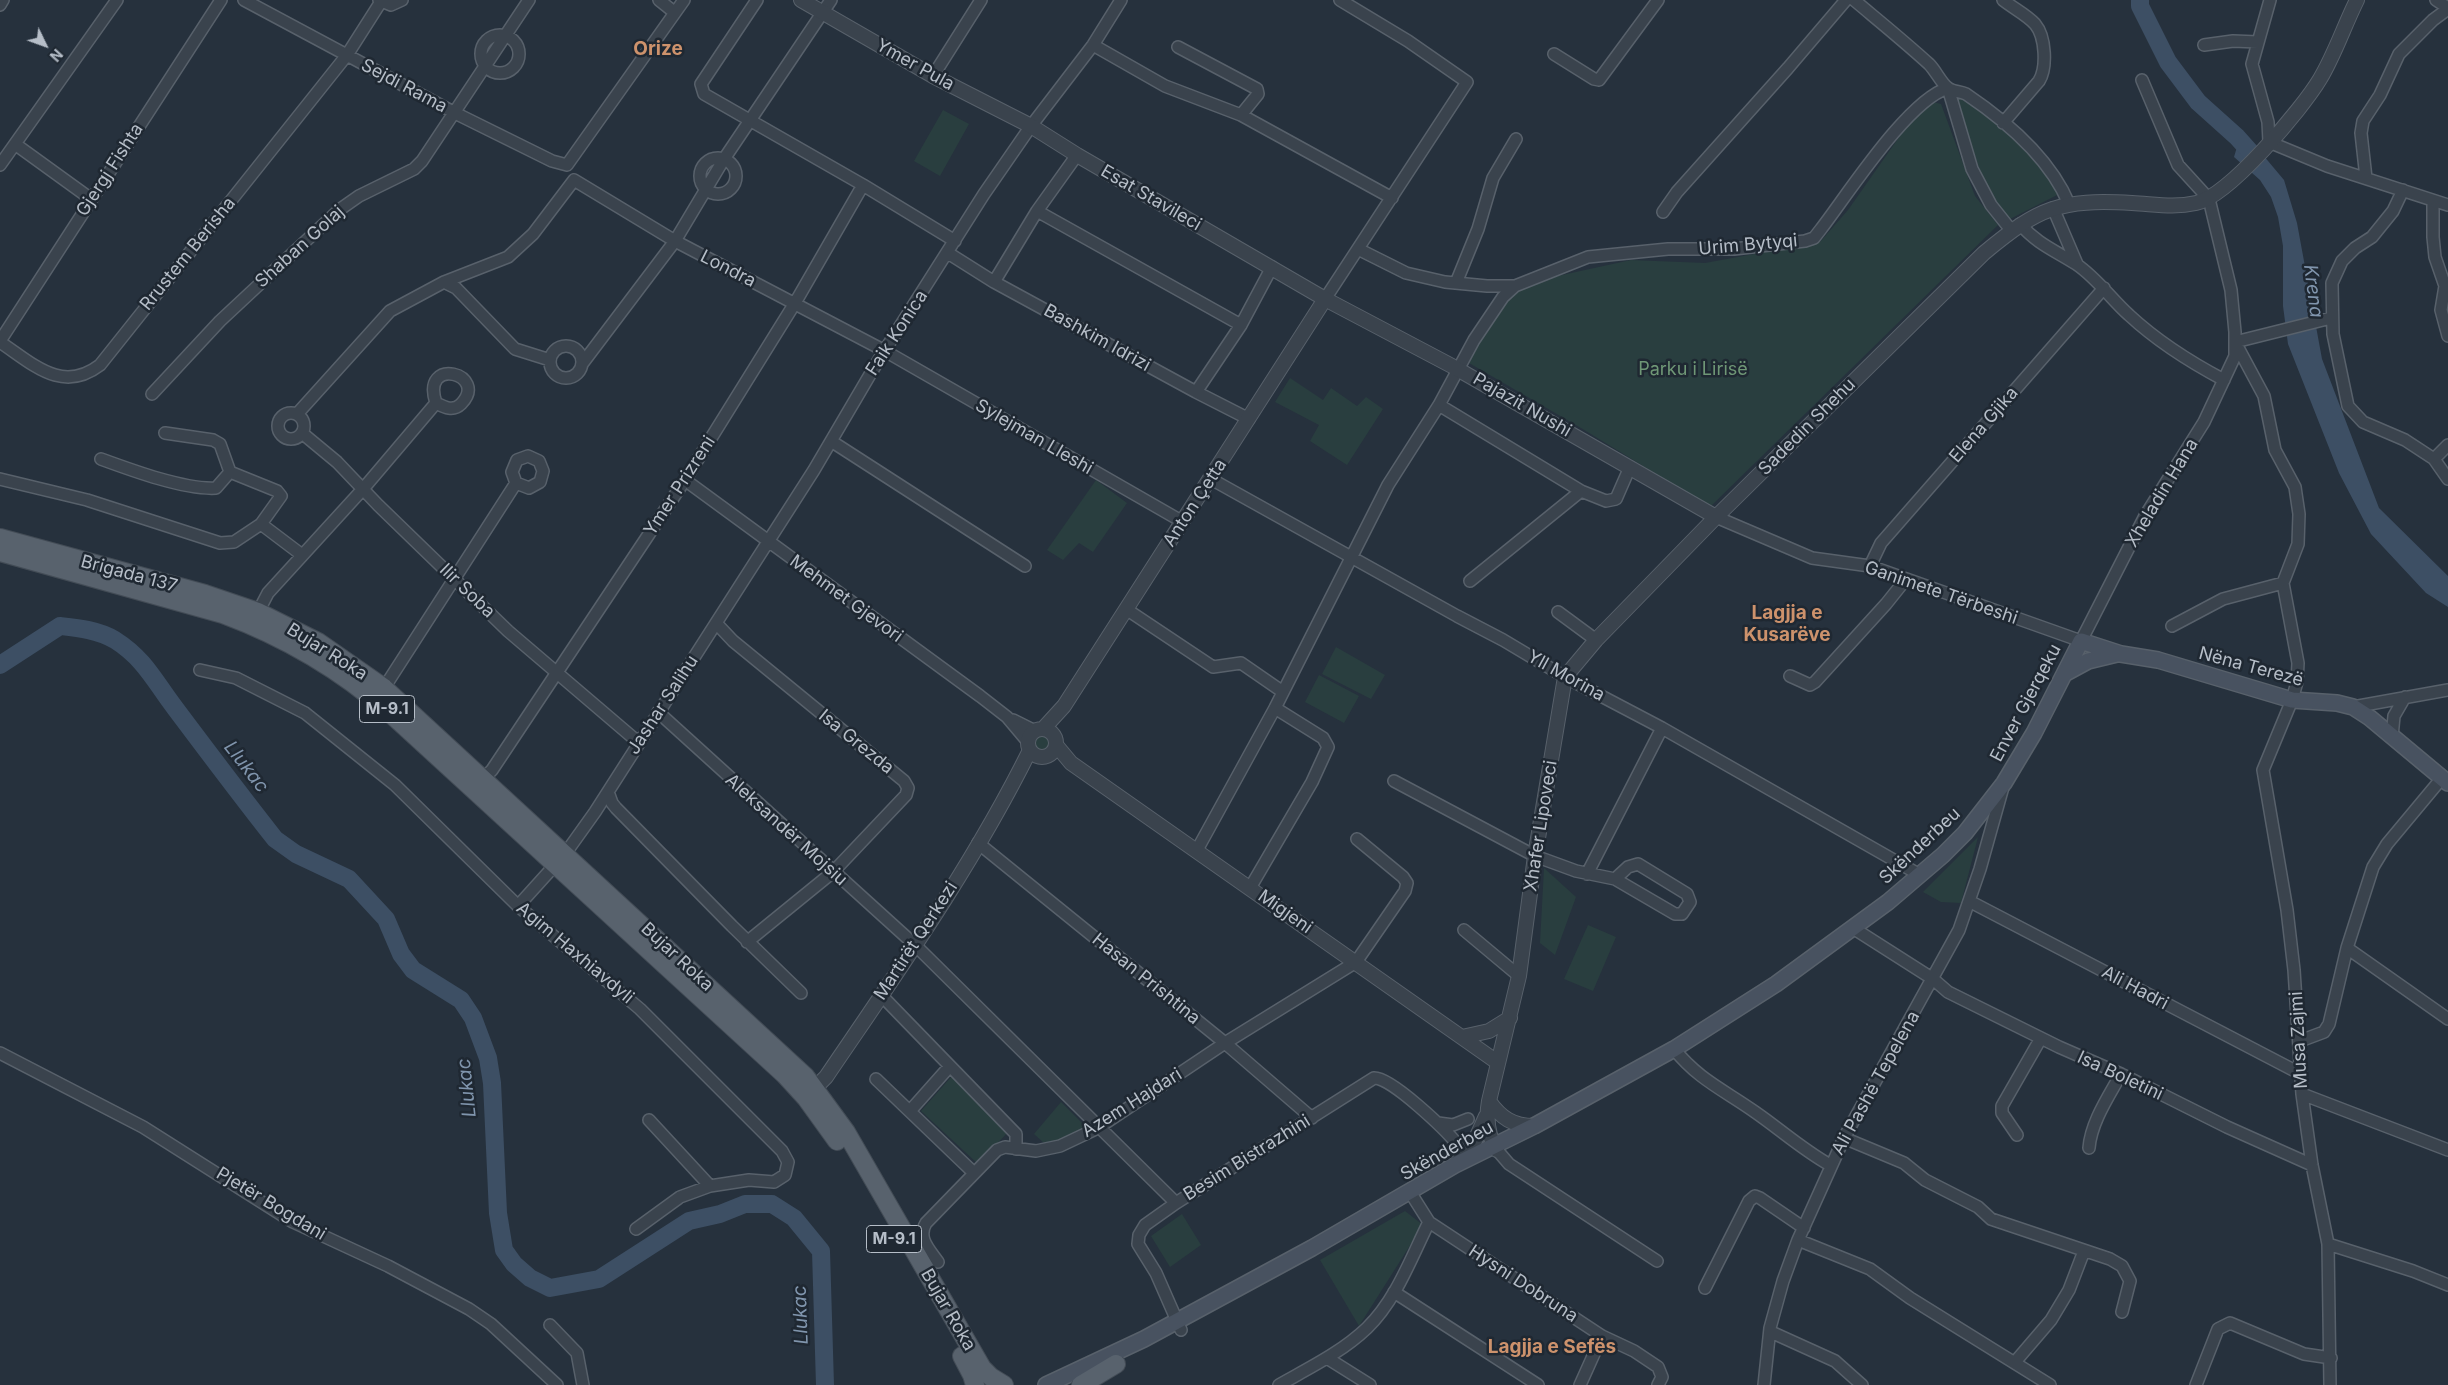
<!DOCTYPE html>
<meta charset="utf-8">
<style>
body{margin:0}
#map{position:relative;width:2448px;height:1385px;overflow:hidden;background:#26313d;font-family:Inter,sans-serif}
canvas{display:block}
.north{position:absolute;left:20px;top:20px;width:50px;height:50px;-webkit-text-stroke:4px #1f2832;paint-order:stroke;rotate:132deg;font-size:14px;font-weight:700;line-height:20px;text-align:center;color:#b6bec8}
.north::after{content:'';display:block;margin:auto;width:18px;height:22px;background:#b6bec8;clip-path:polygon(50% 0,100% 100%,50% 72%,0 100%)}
</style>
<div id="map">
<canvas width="2448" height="1385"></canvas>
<div class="north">N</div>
</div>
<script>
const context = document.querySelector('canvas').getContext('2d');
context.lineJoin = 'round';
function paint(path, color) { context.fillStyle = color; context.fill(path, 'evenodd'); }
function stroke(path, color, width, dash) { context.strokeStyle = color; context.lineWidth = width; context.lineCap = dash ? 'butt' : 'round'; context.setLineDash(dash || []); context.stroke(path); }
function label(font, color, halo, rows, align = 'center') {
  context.font = font + ' Inter,sans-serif'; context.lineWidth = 5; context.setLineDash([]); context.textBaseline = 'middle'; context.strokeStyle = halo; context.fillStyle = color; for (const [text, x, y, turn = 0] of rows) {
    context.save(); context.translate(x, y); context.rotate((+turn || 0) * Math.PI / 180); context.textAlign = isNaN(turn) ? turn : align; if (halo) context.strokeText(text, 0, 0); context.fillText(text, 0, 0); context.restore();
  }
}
const green = new Path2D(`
 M1957,95L1971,99L2039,160L2065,191L2010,219C1977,181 1971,142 1957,95Z
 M1933,102L1941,104L1975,196L1998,225L1710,507L1581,428L1469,363L1489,317L1530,282L1631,260L1705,263L1820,242L1848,210L1909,123Z
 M943,110L969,124L940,176L914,161Z
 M1290,378L1323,400L1331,388L1357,406L1366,397L1383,409L1347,465L1310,441L1319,425L1275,402Z
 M1096,480L1127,503L1093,552L1079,543L1063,560L1047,550Z
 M1336,647L1385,675L1371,699L1322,674Z
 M1319,675L1359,696L1344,723L1305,702Z
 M1035 742a8 8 0 1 1 16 0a8 8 0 1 1-16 0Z
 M1978,837L1961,903L1941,902L1923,892Z
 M1544,868L1576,897L1555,955L1540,943Z
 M1588,925L1616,937L1593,991L1564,979Z
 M952,1076L1009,1131L978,1164L921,1111Z
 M1061,1102L1087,1128L1067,1139L1045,1144L1034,1134Z
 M1405,1211L1423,1225L1359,1326L1320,1260Z
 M1182,1214L1201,1245L1170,1267L1151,1236Z`);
const water = new Path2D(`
 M2242,130L2284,180L2297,223L2322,359L2379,508L2448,576V607L2426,593L2371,534L2339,473L2288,344L2283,306V246L2278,217L2271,197L2260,180L2234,157Z`);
const river = new Path2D(`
 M2140,0V6L2168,62L2198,102L2237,137L2254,156
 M0,665L60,626C78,628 98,630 115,640C145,659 155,682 175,708C208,752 241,796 275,839L296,854L349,879L386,919L401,954L413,970L461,1000L473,1018L488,1058L492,1083L498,1213L504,1250L514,1264L530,1278L550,1288L599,1279L689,1221L720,1214L745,1204H772L794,1218L821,1251L825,1385`);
const minor = new Path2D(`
 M244,0L455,113L552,161L567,165L684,0
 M379,0L391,5L402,0
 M659,0L674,12
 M757,0L701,84L704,94L863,185L955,241
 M1854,0C1879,21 1905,42 1929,64C1936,71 1941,83 1948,88C1953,92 1960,91 1966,94C2006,121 2050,158 2069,204
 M2270,0L2252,64L2268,122L2269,142L2327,166L2448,205
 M2436,0L2448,8
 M0,5L3,0
 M481 54a19 19 0 1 1 38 0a19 19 0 1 1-38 0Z
 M1093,45L1165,86L1241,115L1392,198
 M2204,45L2233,41L2258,42
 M1178,47L1257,89L1258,94L1241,115
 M1554,54L1594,79L1599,80L1658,0
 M933,76L981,0
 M1948,88L1972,169L1991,205L2011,230
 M2003,123L2039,81C2047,68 2046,37 2035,24C2027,15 2013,8 2003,0
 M15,144L91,199
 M700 176a18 18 0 1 1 36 0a18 18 0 1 1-36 0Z
 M0,165L117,0
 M2366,178L2361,133L2363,121L2380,95L2399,54L2433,20L2448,9
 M2403,190L2393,211L2372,237L2355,248L2342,261L2332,283L2333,334L2348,406L2363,422L2405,440L2434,459L2448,479
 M2433,201V237L2435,257L2445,286L2441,310L2448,336
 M2053,208L2077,264
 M1037,211L1241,325L1196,392
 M1663,212L1677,192L1788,68L1846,0
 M2020,224C2037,244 2056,251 2076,264C2097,278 2111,299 2129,315C2158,342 2190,362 2224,380
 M1358,249L1406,273L1445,282L1487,286H1515L1588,257L1668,249H1734L1805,241L1814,238L1821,229C1848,194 1908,100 1948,88
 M948,253L994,282L1196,392L1249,419
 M444,282L456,288L515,349L550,360
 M994,282L1037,211L1077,155
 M1456,283L1478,229L1493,178L1516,139
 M1325,299L1467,82L1408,41L1340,0
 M1241,325L1272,267
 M0,341L221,0
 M0,342C33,364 62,394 100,365L347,55L382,0
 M550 362a16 16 0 1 1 32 0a16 16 0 1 1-32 0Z
 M582,364L675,241L724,159L831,0
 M152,394L220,321L339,210L359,196L414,169L422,161L529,0
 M1439,405L1581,491L1606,501L1616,499L1630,467
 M278 426a13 13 0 1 1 26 0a13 13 0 1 1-26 0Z
 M297,414L390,311L444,282L508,257L533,234L574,180L675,241L885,351L1183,522
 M165,433L213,440L220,444L230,472L277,491L281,496L261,524
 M302,433L337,462L378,505L508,631L638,742
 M831,441L1025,566
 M101,459C131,470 185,490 216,488L230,472
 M2434,459L2448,445
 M0,479L87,500L220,543L234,542L261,524L302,555
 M1211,479L1457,616L1503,640L1565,677L1662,728L1920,875
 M685,480L980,696L1007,717L1028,742
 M1716,517L1812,558L1870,566L2081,641L2145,516L2204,422L2235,356V332L2231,290L2209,199L2178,165L2142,80
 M1870,566L1881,543L2104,288
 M1470,581L1581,491
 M1126,609L1213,667L1241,663L1283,692
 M1558,612L1596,640
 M256,616L268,593L363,489L436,403C420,355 490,374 461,404C453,412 444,407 436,403
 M716,623L733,641L904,781L908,788L906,795L833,872L747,942
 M2172,626L2223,599L2283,583
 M200,670L236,678L305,713L395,785L518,906L640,1009L782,1151L788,1162L785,1175L774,1182L749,1180L710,1186L680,1197L636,1229
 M1790,676L1810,685L1815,682L1886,604L1906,579
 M384,688L516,483L529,488L540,482L543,471L539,461L528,456L517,460L512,472L516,483
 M2353,707L2448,690
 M658,712L915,945L1176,1203
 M1013,720L1035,731
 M2392,737L2394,716L2405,697
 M483,779L492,770L685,480L795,303L863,185
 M1394,781L1535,856L1576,871L1615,879L1675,914H1682L1690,902L1687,894L1638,864L1628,867L1615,879
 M608,792L612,803L616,808L732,926L801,993
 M978,843L1225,1043L1312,1118
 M1197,850L1275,708L1388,485L1439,405L1474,340L1503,297L1515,286
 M1587,874L1662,728
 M1250,888L1312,782L1328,747L1323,738L1275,708
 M1969,901L2301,1074
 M518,906L565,854L595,812L814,470L878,361L984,194L1031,126L1093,45L1121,0
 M1853,928L1933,979L1948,992L2059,1047L2121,1074L2227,1127L2312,1165
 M1464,930L1519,976
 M2347,948L2448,1019
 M881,995L1016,1134V1149
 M2300,1041L2324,1032L2329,1024L2347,948L2373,867L2387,844L2442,778
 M1674,1049C1699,1080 1724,1090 1755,1112C1781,1130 1803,1150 1830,1165
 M0,1053L143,1127L293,1222L388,1266L469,1309L491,1324L557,1385
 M876,1079L974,1173
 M2302,1094L2448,1150
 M910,1111L950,1066
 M649,1120L710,1186
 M1438,1123L1453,1125L1468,1119
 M2017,1135L2002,1113V1106L2041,1038
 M1844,1138L1904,1163L1925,1180L1978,1207L1991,1219L2110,1259L2122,1266L2130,1281L2122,1312
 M2089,1148C2091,1122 2109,1096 2121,1074
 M1497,1150L1509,1164L1657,1261
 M1410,1192L1429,1222L1602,1336L1634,1351L1658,1367L1662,1377L1658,1385
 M1798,1240L1870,1269L1910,1298L2050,1385
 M2328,1244L2413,1271L2448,1285
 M938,1262C929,1249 917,1238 926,1223L997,1150L1005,1147L1036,1151L1060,1146L1098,1128L1225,1043L1356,962L1405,891L1407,883L1403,877L1357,839
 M1705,1288L1749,1201L1755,1196L1760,1198L1804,1228
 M1394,1292L1538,1385
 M550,1325L577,1353L583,1385
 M1181,1330L1156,1273L1138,1244L1139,1235L1145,1225L1176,1203L1374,1078C1391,1077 1446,1130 1458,1145
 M1771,1332L1835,1361L1862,1385
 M1327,1358L1370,1385
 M2015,1362L2051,1320L2069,1290L2084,1251
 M1279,1385C1309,1368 1342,1352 1367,1328C1396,1300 1411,1258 1429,1222
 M1580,1385L1602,1336
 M1764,1385L1770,1328L1783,1281L1798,1240L1844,1138L1959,930L1980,869L2003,787
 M2196,1385L2218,1329L2230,1323L2304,1354L2331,1358
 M2330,1385L2328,1244L2312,1165L2302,1094L2294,970L2287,910L2263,770L2292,700L2297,682L2298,663L2283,583L2298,544L2299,514L2295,487L2275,450L2264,396L2235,342L2331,318`);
const tertiary = new Path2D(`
 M801,0L933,76L1031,126L1077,155L1325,299L1452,366L1716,517
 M1043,729L1064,706L1325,299
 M1028 743a14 14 0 1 1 28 0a14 14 0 1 1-28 0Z
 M1056,745L1071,763L1497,1062
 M1462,1037L1489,1031L1510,1018
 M808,1095L826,1077C898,971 973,865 1030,750
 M1489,1101C1501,1118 1513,1126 1534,1126
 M1497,1150C1487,1135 1486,1118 1489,1101L1519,976L1535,856L1565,677L1596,640L1716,517L1984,253C2039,207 2060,199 2132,203C2154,204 2174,208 2196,203C2229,196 2302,109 2320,79C2335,54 2344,26 2357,0
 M1457,1163L1473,1145L1486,1116`);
const secondary = new Path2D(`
 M2064,674L2088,661L2117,654
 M1046,1385L1144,1339L1312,1248L1455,1165L1534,1126L1674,1049L1776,984L1888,902L1943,855L1965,833L2004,783L2034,733L2081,641L2121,654L2158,660L2292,700L2337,703L2353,707L2370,718L2448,783`);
const primary = new Path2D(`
 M0,538L205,594L258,612L318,642L384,688L805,1076L846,1132L982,1368L991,1377L1004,1385
 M0,552L223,614C285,637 340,669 390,713L785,1075L806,1098L837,1141
 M962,1356L972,1375L975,1385
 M1081,1385L1116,1364`);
const shields = [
 [387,709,55],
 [894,1239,55]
];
const shieldNames = [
 ["M-9.1",387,709],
 ["M-9.1",894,1239]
];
const streetNames = [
 ["Ymer Pula",915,65,29],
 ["Sejdi Rama",404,86,28],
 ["Gjergj Fishta",110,170,-57],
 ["Esat Stavileci",1151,198,30],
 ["Urim Bytyqi",1748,245,-5],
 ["Shaban Golaj",300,247,-42],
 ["Rrustem Berisha",188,254,-51],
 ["Londra",728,269,27],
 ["Faik Konica",897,333,-57],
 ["Bashkim Idrizi",1097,338,29],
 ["Pajazit Nushi",1522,405,30],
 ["Elena Gjika",1984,425,-49],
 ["Sadedin Shehu",1807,427,-45],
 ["Sylejman Lleshi",1034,437,30],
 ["Ymer Prizreni",680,486,-57],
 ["Xheladin Hana",2162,493,-59],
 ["Anton Çetta",1195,503,-57],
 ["Brigada 137",129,574,15],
 ["Ilir Soba",467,591,44],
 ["Ganimete Tërbeshi",1941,593,19],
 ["Mehmet Gjevori",846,599,36],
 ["Bujar Roka",327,652,32],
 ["Nëna Terezë",2251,667,15],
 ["Yll Morina",1566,676,29],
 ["Enver Gjerqeku",2026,703,-62],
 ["Jashar Salihu",663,705,-57],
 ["Isa Grezda",856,742,39],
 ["Xhafer Lipoveci",1541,826,-81],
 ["Aleksandër Mojsiu",786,830,42],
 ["Skënderbeu",1920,846,-43],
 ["Migjeni",1285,912,35],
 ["Martirët Qerkezi",916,941,-57],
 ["Agim Haxhiavdyli",575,953,40],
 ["Bujar Roka",677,957,43],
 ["Hasan Prishtina",1146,979,39],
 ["Ali Hadri",2135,988,28],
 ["Musa Zajmi",2299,1040,-93],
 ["Isa Boletini",2120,1076,25],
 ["Ali Pashë Tepelena",1876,1083,-61],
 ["Azem Hajdari",1132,1103,-32],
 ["Skënderbeu",1447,1151,-29],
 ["Besim Bistrazhini",1247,1158,-32],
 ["Pjetër Bogdani",271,1204,31],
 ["Hysni Dobruna",1523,1284,33],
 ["Bujar Roka",948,1310,60]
];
const parkNames = [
 ["Parku i Lirisë",1693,370]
];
const neighbourhoodNames = [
 ["Orize",658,49],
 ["Lagjja e",1787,613],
 ["Kusarëve",1787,635],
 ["Lagjja e Sefës",1552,1347]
];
const waterNames = [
 ["Krena",2313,291,83],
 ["Llukac",246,767,52],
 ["Llukac",467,1088,-96],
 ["Llukac",801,1315,-92]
];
paint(green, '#293e3f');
paint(water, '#3d4f64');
stroke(river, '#3d4f64', 18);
stroke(minor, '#58616b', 14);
stroke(tertiary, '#58616b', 16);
stroke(secondary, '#58616b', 18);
stroke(primary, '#434c56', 20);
stroke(minor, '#3a434d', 11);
stroke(tertiary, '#3a434d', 14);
stroke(secondary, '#485260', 15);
stroke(primary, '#58626d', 18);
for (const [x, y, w] of shields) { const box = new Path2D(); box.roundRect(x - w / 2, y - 13.5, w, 27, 4); context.fillStyle = '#1f2832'; context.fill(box); stroke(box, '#b6bec8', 1); }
label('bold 16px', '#b6bec8', null, shieldNames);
label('18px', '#b6bec8', '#1f2832', streetNames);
label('18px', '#6f9776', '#1f2832', parkNames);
label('bold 19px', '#cd926c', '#1f2832', neighbourhoodNames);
label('italic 19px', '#8095ad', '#1f2832', waterNames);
</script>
